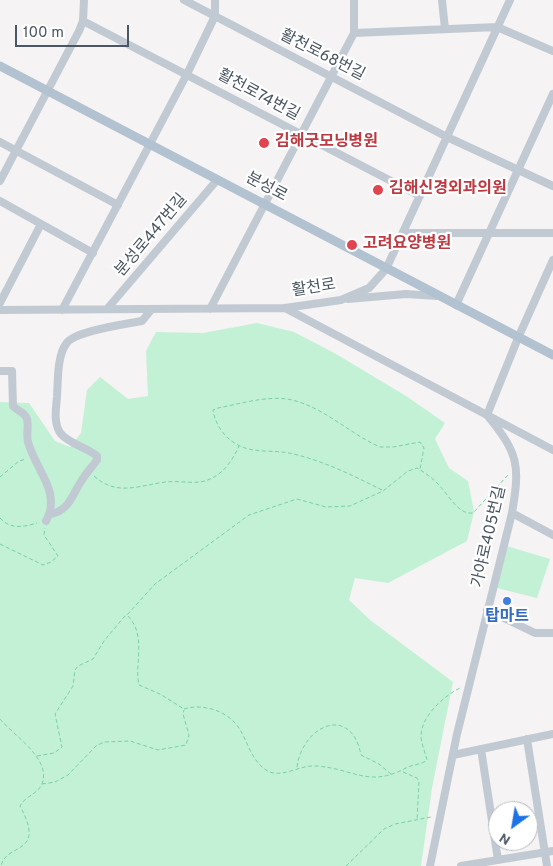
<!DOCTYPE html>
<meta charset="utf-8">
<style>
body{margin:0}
#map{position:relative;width:553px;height:866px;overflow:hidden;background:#f5f3f3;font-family:Overpass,sans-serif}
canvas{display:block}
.north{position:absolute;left:488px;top:801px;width:50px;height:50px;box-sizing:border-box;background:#fff;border:1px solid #b7bbc0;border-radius:50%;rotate:212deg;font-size:14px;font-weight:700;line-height:20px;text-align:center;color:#4a5661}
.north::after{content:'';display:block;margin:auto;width:18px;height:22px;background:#1a73e8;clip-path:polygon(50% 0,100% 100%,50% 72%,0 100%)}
.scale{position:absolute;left:15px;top:25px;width:114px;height:22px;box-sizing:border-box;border:2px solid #4a5661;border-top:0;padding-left:6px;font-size:15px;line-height:18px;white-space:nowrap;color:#4a5661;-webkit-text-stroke:4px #fff;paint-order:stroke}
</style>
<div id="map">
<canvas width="553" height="866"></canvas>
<div class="north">N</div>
<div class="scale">100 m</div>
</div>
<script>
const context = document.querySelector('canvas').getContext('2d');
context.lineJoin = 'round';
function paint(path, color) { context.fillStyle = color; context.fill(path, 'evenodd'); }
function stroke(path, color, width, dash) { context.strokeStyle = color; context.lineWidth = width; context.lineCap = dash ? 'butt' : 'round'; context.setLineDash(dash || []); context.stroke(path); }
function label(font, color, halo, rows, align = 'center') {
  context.font = font + ' Overpass,"Noto Sans KR",sans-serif'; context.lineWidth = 4.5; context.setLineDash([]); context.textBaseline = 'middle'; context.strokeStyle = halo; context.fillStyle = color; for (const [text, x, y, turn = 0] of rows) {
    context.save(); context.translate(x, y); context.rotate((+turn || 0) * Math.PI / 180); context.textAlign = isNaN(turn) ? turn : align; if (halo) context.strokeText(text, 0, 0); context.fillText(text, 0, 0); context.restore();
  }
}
const green = new Path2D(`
 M257,323L294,332L336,354L406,396L445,423L435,439L449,468L468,481L474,512L467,541L388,583L355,578L349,600L370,620L453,682L432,788L421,866H0V402L29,403L55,441L70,447L81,433L87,390L100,377L128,399L148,396L146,351L156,332L203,333Z
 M503,545L550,559L537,598L493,587Z`);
const path = new Path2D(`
 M94,476C117,497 140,485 166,482C181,480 199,486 212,478C225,472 233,459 239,446
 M0,477L19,461L26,459
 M382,490C352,475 322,460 289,453C274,450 254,453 240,446C226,440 215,425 213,410L218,408C239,404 265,396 287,399C322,405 348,433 380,447H393L420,442L424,448L420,469
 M0,518C11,530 23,527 37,523
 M0,544L43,565L51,562L58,556L44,535L45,528
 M128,616C147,636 134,664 139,685L160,694L184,709
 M184,709C203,703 228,711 239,728C248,742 251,760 266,770C281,780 300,764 317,766C354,769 369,788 406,768C413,764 421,765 427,760C425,752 421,743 421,736C421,716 444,696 460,688
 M0,719C13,735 52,759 42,784C38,794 25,796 20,806C47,856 6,842 1,866
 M37,756L54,753L62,747L55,714L73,686L75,670L78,666L93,659L104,641L124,617L127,615L155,584L249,515L297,499L326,507L350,506L383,491L408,471L417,468C424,472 431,477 437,483C448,493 457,515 473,513L508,475
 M297,767C302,726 351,703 361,755L379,764L392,775
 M403,772L417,778L419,782L417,820
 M42,784L55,782L68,775L96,746L104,742L130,741L158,750L186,745L189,735L183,714L184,710
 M346,866L384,829L395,824L431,817`);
const minor = new Path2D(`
 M184,0L447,137L553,186
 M442,0L445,29
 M83,21L420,196
 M354,33L497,27L553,51
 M0,142L118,205
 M0,181L79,31L83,21L84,0
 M0,201L93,253
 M403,233H553
 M348,299L406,294L437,296
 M0,303L41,224
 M456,305L553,94
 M285,308L553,450
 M107,309L217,180
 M210,309L354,33V0
 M0,310L285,308L341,300L369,288L386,269L510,0
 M62,310L187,74L215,16V0
 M0,371H12L13,406C17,411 25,412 27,419C29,426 26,435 28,442C35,469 62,492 46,521
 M487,415L518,338L553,260
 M512,513L553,535
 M50,514C70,511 72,494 82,480C86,473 92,467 97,460V456C86,447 70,444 61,434C53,424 56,408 57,397C58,382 57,356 66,344C73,331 126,324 142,321L151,310
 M487,610L535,633H553
 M527,739L547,866
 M481,749L498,860
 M453,755L553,734
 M430,866L457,734L512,513C520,465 519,454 487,415
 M461,866L553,851`);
const major = new Path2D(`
 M0,66L553,355`);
const markers = [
 [264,143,6,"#e0444e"],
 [378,190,6,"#e0444e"],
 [352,245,6,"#e0444e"],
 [507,601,5,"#3f7fe0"]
];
const streetNames = [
 ["활천로68번길",322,56,27],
 ["활천로74번길",258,96,28],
 ["분성로",266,188,28],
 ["분성로447번길",152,236,-50],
 ["활천로",314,289,-9],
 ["가야로405번길",490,537,-77]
];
const healthNames = [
 ["김해굿모닝병원",275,143],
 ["김해신경외과의원",389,190],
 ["고려요양병원",363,245]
];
const shopNames = [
 ["탑마트",507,618]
];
paint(green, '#c3f1d5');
stroke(path, '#7ad0a6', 1, [4, 2.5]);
stroke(minor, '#c1cad2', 8);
stroke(major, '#b3c2d1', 9);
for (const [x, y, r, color] of markers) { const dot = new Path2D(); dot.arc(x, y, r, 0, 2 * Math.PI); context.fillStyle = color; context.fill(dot); stroke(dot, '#fff', 2); }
label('16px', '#4a5661', '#fff', streetNames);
label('bold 16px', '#be3a42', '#fff', healthNames, 'left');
label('bold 16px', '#366cbe', '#fff', shopNames);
</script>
